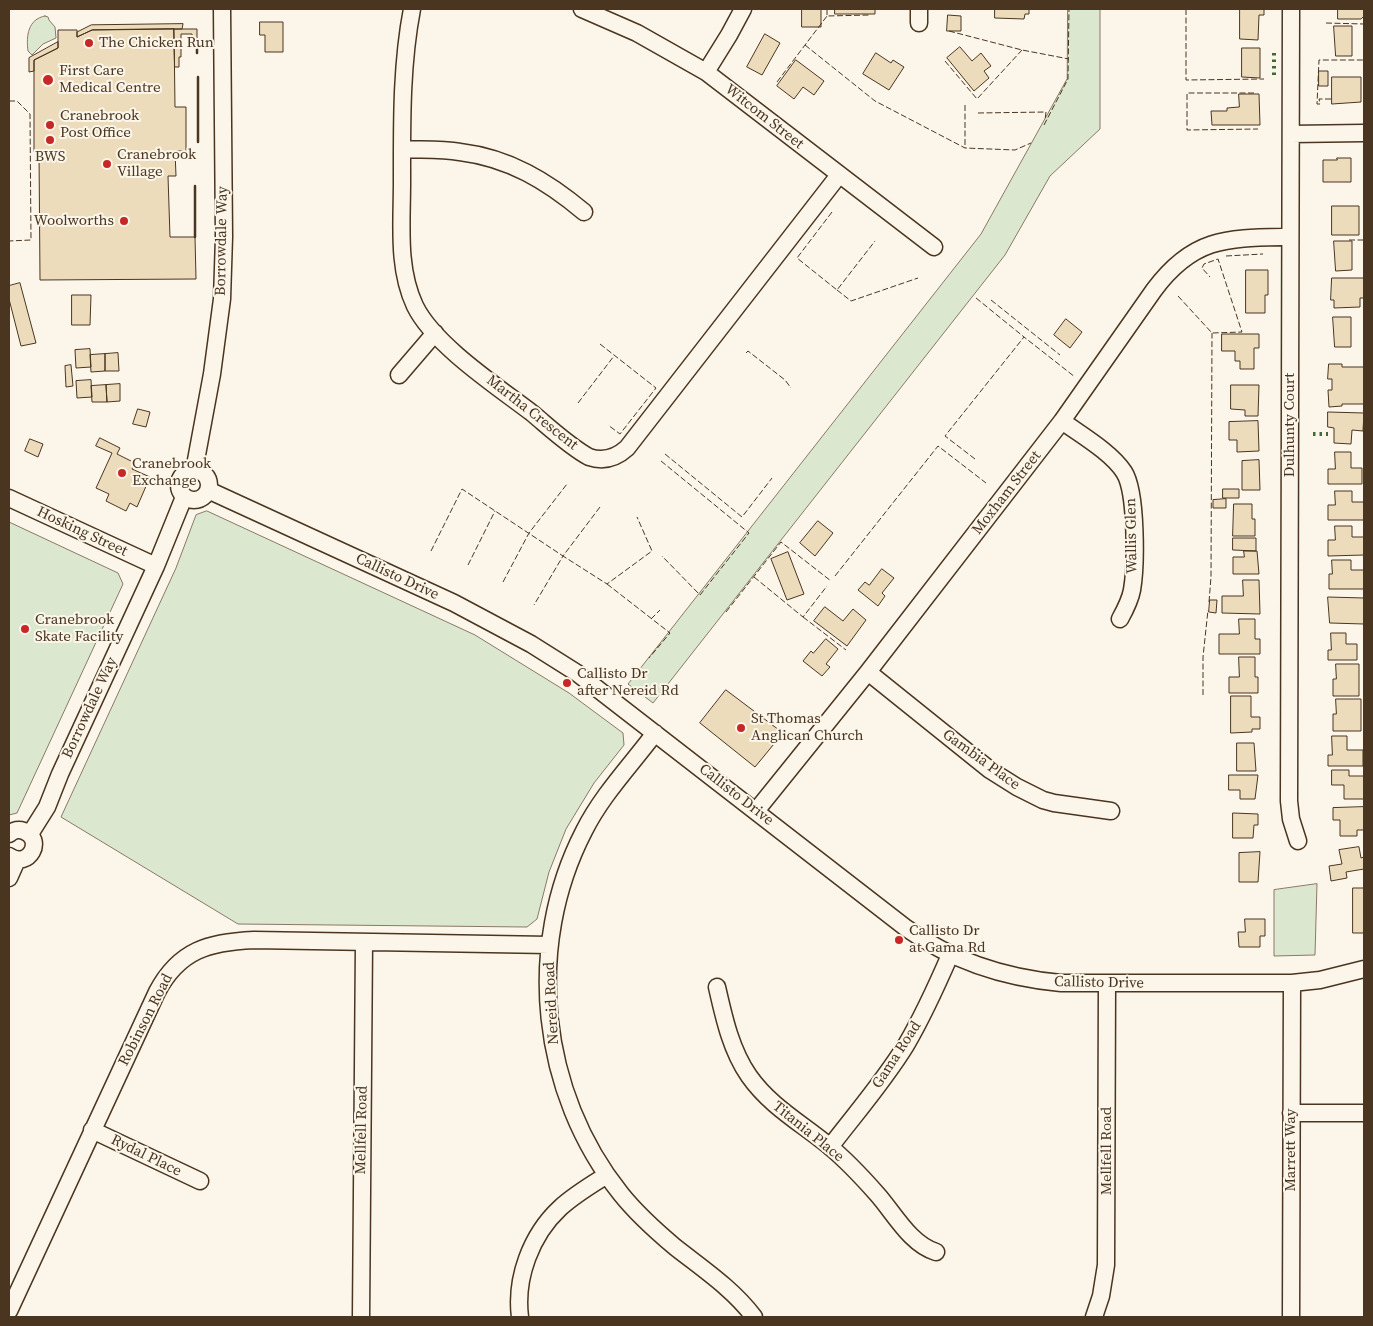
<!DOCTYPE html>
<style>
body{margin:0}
#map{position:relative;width:1373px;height:1326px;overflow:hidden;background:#fbf6e9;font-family:"Source Serif 4",serif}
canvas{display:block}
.frame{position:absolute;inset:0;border:10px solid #4a3520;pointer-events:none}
</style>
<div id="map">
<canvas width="1373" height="1326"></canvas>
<div class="frame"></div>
</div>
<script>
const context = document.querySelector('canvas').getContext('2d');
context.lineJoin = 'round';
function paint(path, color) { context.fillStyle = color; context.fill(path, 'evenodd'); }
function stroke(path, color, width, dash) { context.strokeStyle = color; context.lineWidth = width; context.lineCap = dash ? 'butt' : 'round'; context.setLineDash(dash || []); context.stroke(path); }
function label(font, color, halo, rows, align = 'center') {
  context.font = font + ' "Source Serif 4",serif'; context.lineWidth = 4; context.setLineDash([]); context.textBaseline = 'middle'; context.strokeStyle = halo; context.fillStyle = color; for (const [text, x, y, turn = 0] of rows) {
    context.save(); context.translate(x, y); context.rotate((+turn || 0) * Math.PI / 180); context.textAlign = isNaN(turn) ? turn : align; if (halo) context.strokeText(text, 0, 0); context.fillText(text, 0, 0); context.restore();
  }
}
const green = new Path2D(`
 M1068,9H1100V129L1050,176L1005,255L653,703L628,684L981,234L1067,79Z
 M45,16L48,17L49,20L55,27L56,38L43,44L32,55L28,51C26,36 28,19 45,16Z
 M207,511L475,635L569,693L623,733L624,745L594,783L566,829L549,872L537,919L527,927L238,924L61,817L176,568L196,515Z
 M9,522L118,573L123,584L17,813L9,815Z
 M1317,884L1315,955L1274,956V890Z`);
const building = new Path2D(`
 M802,9H821V27H802Z
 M835,9H875V14H835Z
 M995,9H1029V14H1025L1024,19L995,18Z
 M1240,9H1264V15H1259L1258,40L1240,39Z
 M1338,9H1364V16L1361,19H1338Z
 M948,15L961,16V31H947Z
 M260,22H283V52H265V35H260Z
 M183,24L182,29L92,30L77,37V32L91,25Z
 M1334,26H1352V56H1336Z
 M174,29L175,107H186V151H175L176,176H168L170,237H195L196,279L40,280L39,152H34V60L58,48V30H77V37L92,30Z
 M174,29H197V42H192V34H181V57H179V67H175Z
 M765,34L780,43L762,75L747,67Z
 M58,42V48L34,60V71L29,72V58Z
 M960,47L972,61L981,53L991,66L984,71L989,78L974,91L947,58Z
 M1242,48H1260V78L1242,77Z
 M876,53L891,63L893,60L904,67L889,90L863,74Z
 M796,60L824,81L814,95L803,87L794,99L777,86Z
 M1319,71H1328V86H1319Z
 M1332,77H1361V102L1332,104Z
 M1239,94H1259L1260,125H1212L1211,111H1227V108L1239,107Z
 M1337,158H1351V182H1323V160H1337Z
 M1332,206H1359V235H1332Z
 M1334,241H1352V270L1336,271Z
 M1246,270H1268V295H1265V313H1246Z
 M1332,278H1364V298H1360V307L1334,308V300H1331Z
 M20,283L36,343L21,346L9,299V286Z
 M72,295H91L90,325H72Z
 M1333,317H1351V347H1335Z
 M1066,319L1082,332L1070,348L1054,335Z
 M1222,334H1259V348H1254V369H1240V361H1235V351H1222Z
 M90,349L91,367L76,368L75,350Z
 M118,353L119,371H105V354Z
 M105,354V371L91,372L90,355Z
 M1329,364H1342V367H1364V404H1342V406L1329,407L1328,390H1332V379H1328Z
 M71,365L73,386L66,387L65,366Z
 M91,380L92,397L77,398L76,381Z
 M120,384V401L107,402L106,385Z
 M106,385L107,402H92L91,386Z
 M1231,385H1259L1258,416H1245V410L1231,409Z
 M138,409L150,412L146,427L133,424Z
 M1328,412L1364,413L1363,431L1352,430L1351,444L1334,443V428L1328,427Z
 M1258,421L1259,451L1237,452V440H1229V422Z
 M100,438L120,448L117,454L135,463L132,469L150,477L137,507L130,503L126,511L106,501L109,494L96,488L112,453L96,446Z
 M30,439L43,444L38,457L25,451Z
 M1335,452H1351V468H1362V484H1328V469H1335Z
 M1259,460L1260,490H1242V461Z
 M1223,489H1239V498H1223Z
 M1335,491H1352V502H1364V520H1328V505H1335Z
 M1226,499V508H1213V500Z
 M1234,504H1252V519H1255V536H1233Z
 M818,521L833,533L815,556L800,543Z
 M1335,526H1352V537H1364V555L1328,556V540H1335Z
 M1233,538H1256V551L1233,550Z
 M1244,551H1257L1259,574H1233V557H1244Z
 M788,552L804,594L787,600L771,559Z
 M1332,560H1351V570H1364V589H1329V574H1332Z
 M882,569L894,578L882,593L885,596L878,606L858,590L865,582L869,585Z
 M1243,580H1259L1260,614L1222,613V596H1243Z
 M1328,597L1364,598V624L1330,623Z
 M1210,600H1217L1216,613L1209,612Z
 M825,607L843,621L853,609L866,620L847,646L814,621Z
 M1239,619H1255V639H1260V654H1219V634H1239Z
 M1331,633H1346V644H1357V660H1328V650H1331Z
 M826,639L838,649L826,664L830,667L822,676L803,661L811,651L813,653Z
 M1239,657H1255V677H1258V693H1229V677H1239Z
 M1336,664H1359V696H1333V679H1336Z
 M726,690L783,733L755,767L700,723Z
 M1231,696H1251V717H1260V729H1252V732L1231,733Z
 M1336,699H1361V731H1333V714H1336Z
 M1332,736H1347V750H1363V766H1328V755H1332Z
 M1237,743H1254L1256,771H1237Z
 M1332,770H1349V776H1364V799H1344V785H1332Z
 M1229,775H1258L1255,799H1240V790H1229Z
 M1364,807V830H1357V836H1340V820H1333V808Z
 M1233,813L1258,814V825H1254L1253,838H1233Z
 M1359,847L1361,858L1364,857V869L1346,872L1347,878L1331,881L1329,866L1342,864L1339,850Z
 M1260,852L1258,882H1239V853Z
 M1353,888H1364V933H1353Z
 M1245,919H1265V936H1260V947H1239L1238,932H1245Z`);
const minor = new Path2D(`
 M412,9C401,66 402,125 402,183C402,224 397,268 415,306C434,345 498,387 532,413C550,428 569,446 589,457C604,462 616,458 627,448L839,175
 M582,9L637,33L706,72L934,247
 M919,9V23
 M1291,9L1289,801L1291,819L1298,841
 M706,72L729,35L743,9
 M1291,134L1364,133
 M402,149C421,150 441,149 460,152C509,158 547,181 584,212
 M399,375L435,333
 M1062,421C1081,435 1111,452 1124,472C1137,492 1136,567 1132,590C1130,601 1125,610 1120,619
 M179 485a15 15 0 1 1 30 0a15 15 0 1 1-30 0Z
 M194,471L212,374L222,299L224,237L222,9
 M208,490L454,603L531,644L577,673L906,928C951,960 1005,978 1061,983H1292L1320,980L1364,969
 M9,498L156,566
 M868,672L990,770L1017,787L1043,800L1054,803L1111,811
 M655,733C631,765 602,795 584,831C524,947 540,1093 621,1194C637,1214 656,1231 675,1247C703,1269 733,1289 754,1317
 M756,811L868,672L1062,421L1154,290C1194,236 1229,238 1290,237
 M9,834C14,830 18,829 24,831C45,839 29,870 9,856
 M30,834L47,807L60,774L156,566L184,497
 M9,878L17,860
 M717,987C724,1018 731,1050 749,1076C770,1106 801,1123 829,1146C846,1160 862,1177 877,1194C894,1213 910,1244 936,1252
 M1291,1113H1364
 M92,1130L200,1181
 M830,1147C856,1113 884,1081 906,1045C923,1016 937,985 950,955
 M9,1311L157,992C179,950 209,942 254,940L549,945
 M361,1317L364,942
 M520,1317C515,1278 531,1235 560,1208C574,1195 591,1185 607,1175
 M1094,1317L1101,1296L1106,1265L1107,984
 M1291,1317L1292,983`);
const hedge = new Path2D(`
 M1274,53V77
 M1313,434H1328`);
const fence = new Path2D(`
 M827,9V16L870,15
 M1186,9V80L1264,79
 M1326,23L1364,24
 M949,31L1022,50L1069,59
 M805,45L875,101L965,148L1015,150L1031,143
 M945,61L977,99L1022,50
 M777,82L827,16
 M1254,93H1187V130L1258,129
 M1331,99H1319L1320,104H1317L1319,60H1364
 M9,101H17L30,114L31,240L9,241
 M965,105V148
 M978,113L1046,112L1045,120
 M1044,125L1068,79L1069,9
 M832,212L797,258L837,290L875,241
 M1349,240H1364
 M1226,256L1263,254
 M837,290L851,301L918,278
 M1178,296L1212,333L1242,332L1218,259L1204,264L1202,268L1210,277
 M976,298L1024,337
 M991,300L1060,355
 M600,344L656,388L620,434L608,425
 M746,353L748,351L785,380L791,388
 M578,403L614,356
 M665,454L742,517L772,478
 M975,459L945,436L1024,337L1075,377
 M661,461L749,533L700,595L662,556
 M600,507L563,556L607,584L652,551L637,517
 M431,551L462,489L563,556L534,605
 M468,565L495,511
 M835,576L938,446L986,483
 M754,577L803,617L827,586
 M503,582L529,533L567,484
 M607,584L670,633L649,658
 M1209,602L1211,577L1212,333
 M726,612L781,542L831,581
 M803,617L846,650
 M651,619L660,610
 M1203,695V657L1208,610`);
const wall = new Path2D(`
 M197,53V42
 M198,77V142
 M195,186V237`);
const markers = [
 [89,43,5,"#c62828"],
 [48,80,6,"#c62828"],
 [50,125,5,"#c62828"],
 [50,140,5,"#c62828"],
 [107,164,5,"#c62828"],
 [124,221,5,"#c62828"],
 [122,473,5,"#c62828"],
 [25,629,5,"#c62828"],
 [567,683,5,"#c62828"],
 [741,728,5,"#c62828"],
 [899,940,5,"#c62828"]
];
const poiNames = [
 ["The Chicken Run",99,43],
 ["First Care",59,71],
 ["Medical Centre",59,88],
 ["Cranebrook",60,116],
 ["Post Office",60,133],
 ["Cranebrook",117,155],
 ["Village",117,172],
 ["BWS",50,157,"center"],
 ["Woolworths",114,221,"right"],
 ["Cranebrook",132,464],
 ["Exchange",132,481],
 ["Cranebrook",35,620],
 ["Skate Facility",35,637],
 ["Callisto Dr",577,674],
 ["after Nereid Rd",577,691],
 ["St Thomas",751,719],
 ["Anglican Church",751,736],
 ["Callisto Dr",909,931],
 ["at Gama Rd",909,948]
];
const streetNames = [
 ["Witcom Street",764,117,38],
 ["Borrowdale Way",222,241,-89],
 ["Martha Crescent",532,413,38],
 ["Dulhunty Court",1290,425,-90],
 ["Moxham Street",1007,493,-52],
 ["Hosking Street",82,532,25],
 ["Wallis Glen",1132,536,-91],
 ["Callisto Drive",397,577,25],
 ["Borrowdale Way",90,708,-65],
 ["Gambia Place",981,760,36],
 ["Callisto Drive",736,795,38],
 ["Callisto Drive",1099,983,1],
 ["Nereid Road",552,1003,-93],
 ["Robinson Road",146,1020,-63],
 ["Gama Road",897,1055,-57],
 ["Mellfell Road",362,1130,-89],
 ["Titania Place",808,1132,39],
 ["Marrett Way",1291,1150,-90],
 ["Mellfell Road",1107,1151,-90],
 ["Rydal Place",146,1156,26]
];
paint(green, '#dce7d0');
stroke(green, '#887966', 1);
paint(building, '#ecdcbc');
stroke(building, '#4a3520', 1);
stroke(minor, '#4a3520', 19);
stroke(minor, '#fbf6e9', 16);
stroke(hedge, '#436837', 4, [2.5, 4]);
stroke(fence, '#4a3520', 1, [6, 2.5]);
stroke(wall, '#4a3520', 2.5);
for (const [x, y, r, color] of markers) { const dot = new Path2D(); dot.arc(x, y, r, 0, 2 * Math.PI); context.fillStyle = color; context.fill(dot); stroke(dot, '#fbf6e9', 2); }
label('15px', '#4a3520', '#fbf6e9', poiNames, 'left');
label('15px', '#4a3520', '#fbf6e9', streetNames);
</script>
